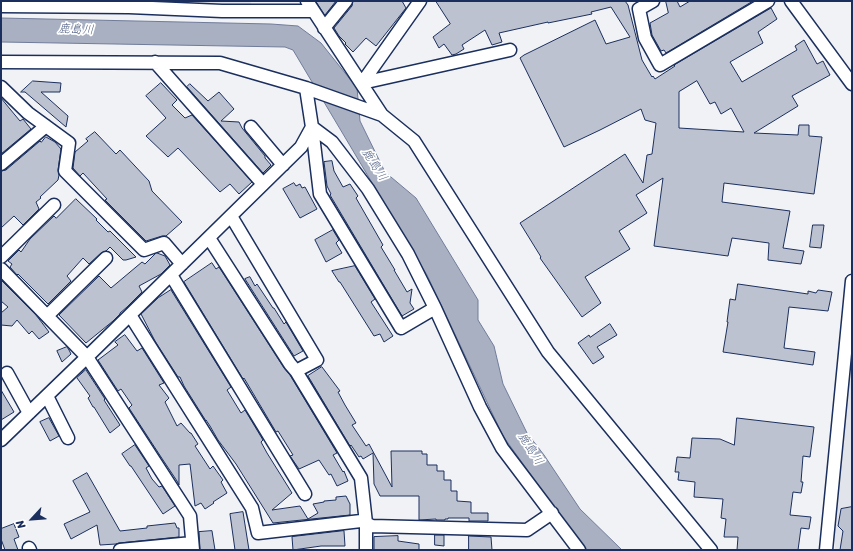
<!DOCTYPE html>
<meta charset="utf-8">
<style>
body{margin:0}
#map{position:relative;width:853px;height:551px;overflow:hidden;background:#f1f2f5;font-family:Sriracha,sans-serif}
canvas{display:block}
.frame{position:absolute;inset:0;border:2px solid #1b2f5e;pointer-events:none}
.north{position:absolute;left:12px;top:499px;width:40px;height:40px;-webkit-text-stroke:3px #fff;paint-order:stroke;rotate:244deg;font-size:11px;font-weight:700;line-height:16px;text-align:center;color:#1b2f5e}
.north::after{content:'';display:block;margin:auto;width:14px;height:18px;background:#1b2f5e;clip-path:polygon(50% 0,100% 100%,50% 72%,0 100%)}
</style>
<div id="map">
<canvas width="853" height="551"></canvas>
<div class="frame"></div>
<div class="north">N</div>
</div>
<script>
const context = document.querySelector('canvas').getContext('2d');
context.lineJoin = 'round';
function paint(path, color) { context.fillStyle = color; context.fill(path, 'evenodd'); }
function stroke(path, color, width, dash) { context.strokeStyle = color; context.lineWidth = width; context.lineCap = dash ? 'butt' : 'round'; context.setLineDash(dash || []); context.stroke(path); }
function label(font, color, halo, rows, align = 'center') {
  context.font = font + ' Sriracha,"Klee One",sans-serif'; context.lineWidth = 3.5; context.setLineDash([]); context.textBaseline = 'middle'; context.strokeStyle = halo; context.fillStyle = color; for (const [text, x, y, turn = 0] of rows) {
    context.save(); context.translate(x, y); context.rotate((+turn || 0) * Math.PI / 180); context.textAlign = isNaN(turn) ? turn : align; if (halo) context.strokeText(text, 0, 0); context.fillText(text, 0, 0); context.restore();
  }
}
const built = new Path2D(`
 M88,1H250L253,6L245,5Z
 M852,332V550H835L833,524Z`);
const water = new Path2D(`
 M1,18L271,24L298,26L321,43L357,88L360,121L385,172L416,198L478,300V320L494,346L503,384L527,433L544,455L580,509L622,550H585L503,436L427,275L293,50L285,47L1,42Z`);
const building = new Path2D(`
 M316,1H336L325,15Z
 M353,1H402L406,8L376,46L366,38L353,52L345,44L346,43L339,36L334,28L352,6Z
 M436,1H625L628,5L642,60L652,77L653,76L655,79L675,66L674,65L771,8L777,19L758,32L763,43L730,62L742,82L797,50L795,46L804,40L817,64L823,61L830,75L792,96L798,106L754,133L798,135L799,125H809V136L822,137L814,194L724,183L722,202L790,211L783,248L804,251L801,264L768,260L769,243L732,238L728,256L654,246L663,178L636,195L647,213L619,231L630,249L585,277L601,303L582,317L540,258L541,257L520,223L625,154L643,183L647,155L652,154L656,123L645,120L641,109L600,130L564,147L520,58L524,55L595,20L606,44L630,37L611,7L591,12L592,14L548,23V22L499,33L502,42L492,45L485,30L462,45L464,49L456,54L452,55L444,44L439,48L433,37L450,24ZM697,81L710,104L715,102L721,114L731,108L744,132L679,128V92Z
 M666,1H677L680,7L690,1H753L666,53L664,50L661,51L652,35L650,23L668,13Z
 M33,81L61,83L60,92H41L68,116L66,127L25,92H21Z
 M161,83L177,100L172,105L185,118L192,115L252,182L239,194L230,184L220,192L178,148L168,157L146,136L166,118L146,96Z
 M190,84L208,101L219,92L234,109L221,121L239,122L242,128L265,156V158L271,165L263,173L187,87Z
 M1,98L10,109L20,121L23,119L31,129L1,154Z
 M95,132L116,154L120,150L149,181L152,191L182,222L166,236H162L146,241L105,200L107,199L83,173L80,176L73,168L75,152L88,141L86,139Z
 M46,137L55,142L61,149L58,170L59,175L58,180L40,197L41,198L36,202L39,209L23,225L14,216L1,228V171L6,170L40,141L41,142Z
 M332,161L334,171L343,187L350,184L358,196L356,198L383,245L381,247L395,270H394L407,292L412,289L410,303L414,309L402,316L330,195L331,194L327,186L324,162Z
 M294,183L296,186L300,184L302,188L305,187L317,209L300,218L283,189Z
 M76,199L97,219L96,220L108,232L110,231L136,257L126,260H123L110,247L106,251L101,253L89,264L83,258L67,276L71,281L48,304L18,274L17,275L10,267L12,264L8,261L19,250L21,252L30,239L54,216L56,218Z
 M813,225H824L821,248L810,247Z
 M333,230L339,240L336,243L342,253L326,262L315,240Z
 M157,253L165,256L170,265L161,274L139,286L142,292L127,307L120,313V314L113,321L86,343L59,315L99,276L111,288L142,262L145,264L155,254Z
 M212,263L216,269L219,267L284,368L290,375L337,453L333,455L343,472L344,471L348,481L337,486L331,474L329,475L319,460L299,469L290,456L293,455L278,431L276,432L244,378L243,379L184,282Z
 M355,266L375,299L371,302L393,336L384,342L380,334L374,336L340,282H339L332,271Z
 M250,277L255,286L257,284L273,308H274L284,324L286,322L303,351L294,356L245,279Z
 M1,280L36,315L49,332L39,339L32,331L29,334L17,320L12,326L1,325V313L8,307L1,301Z
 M738,284L808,294V291L816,293L818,290L832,292L828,311L789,307L784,348L815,352L813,365L723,352L728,322H727L730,299L735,300Z
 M171,290L231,387L227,390L241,413L245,410L263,440L261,442L267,453L292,493L272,510L300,506L308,519L318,513L313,504L324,502V501L336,500V497L346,496L350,504V515L273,523L236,464L218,440L210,426L206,420V421L184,386L180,377H178L155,341L141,314L158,298Z
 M610,324L617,335L597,347L604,357L593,364L578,343L589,335L590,337Z
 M125,335L137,351L142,348L164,383L159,385L169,398L165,402L177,426L181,423L190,433H191L198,444L195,446L210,469L213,466L223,480L221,482L227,493L213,502L214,503L205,509L201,503L195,506L190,464L179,465V485L177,481L161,457L129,408L132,405L121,389L118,391L98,360L118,345L115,342Z
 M67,347L69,350L71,354L62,362L57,351Z
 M322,367L340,391L338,392L345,405L356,423L352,425L366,446L369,444L392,487L391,451H422V454H427V465H437V471H444V480H451V491H457V501L471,502V513H488V521H469V518H448V519H445V520H436V519L419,520V496H380L374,484L373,453L363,459L361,456L359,457L351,445L350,446L308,376Z
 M86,370L105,399L104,400L120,425L110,433L94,407H93L88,398L90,396L77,378Z
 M1,390L14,412L1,420Z
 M49,418L59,436L50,441L40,422Z
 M737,418L814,427L810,457L803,456L801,482H803L801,493L793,492L790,515L811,517L809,529L801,528L798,550H737L738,537H724L726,519L721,518L723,499L694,497L695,482L678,480L679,472H675L677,457L690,458L692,438L720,439L734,445Z
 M135,445L149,466L146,468L152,479L159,487L162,486L175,506L163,514L131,466H130L122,454Z
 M87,473L120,531L147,528V526L175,523L177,528H179V537L119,543L116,544L100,545L97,525L71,539L64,524L90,512L73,481Z
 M852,507V550H840L843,531L838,526L841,509Z
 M243,512L249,550H235L230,514Z
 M14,524L19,537L14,539L18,550H5L1,539V529Z
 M212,531L215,550H200L199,532Z
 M344,531L345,546H321L293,550L292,537Z
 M435,535H444V546L435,545Z
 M398,536V541L419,544V550H374V537Z
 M469,536L491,537L492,550H469Z`);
const minor = new Path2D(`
 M307,1L382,115L414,141L548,352L711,550
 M653,1L639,9L645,38L660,65L768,1
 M791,1L852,84
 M1,6L129,7L222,11H313
 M324,28L346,1
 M1,62L220,63L306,88L382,115
 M155,62L263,184
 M362,83L510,50
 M362,83L420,1
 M1,87L28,113L69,143L65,171L144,250L164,243L182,264
 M251,127L283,165
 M312,127L332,142L368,189L408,254L435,308L480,407L502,448L579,550
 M312,127L320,194L401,328L435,308
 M1,164L46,126
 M231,216L317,360L296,371L361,478L366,523V550
 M209,238L290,364L296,371
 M1,257L54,205
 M1,269L87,357L190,516L193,550
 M171,275L305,494
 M130,315L252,508L258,533L361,521L372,526L527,530L552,513
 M47,316L106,258
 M7,373L29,413
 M47,396L68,438
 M1,440L87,357L301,147L312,127L306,88
 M29,548L30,550
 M120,550L192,543
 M826,550L852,281`);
const waterNames = [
 ["鹿島川",76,30,2],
 ["鹿島川",374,165,57],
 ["鹿島川",530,449,57]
];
paint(built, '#e1e4ea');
paint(water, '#a8b0c2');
stroke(water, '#707c9a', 1);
paint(building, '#bcc2d0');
stroke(building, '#1b2f5e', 1);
stroke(minor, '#1b2f5e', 15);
stroke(minor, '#fff', 12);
label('italic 12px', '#4c5c81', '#fff', waterNames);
</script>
